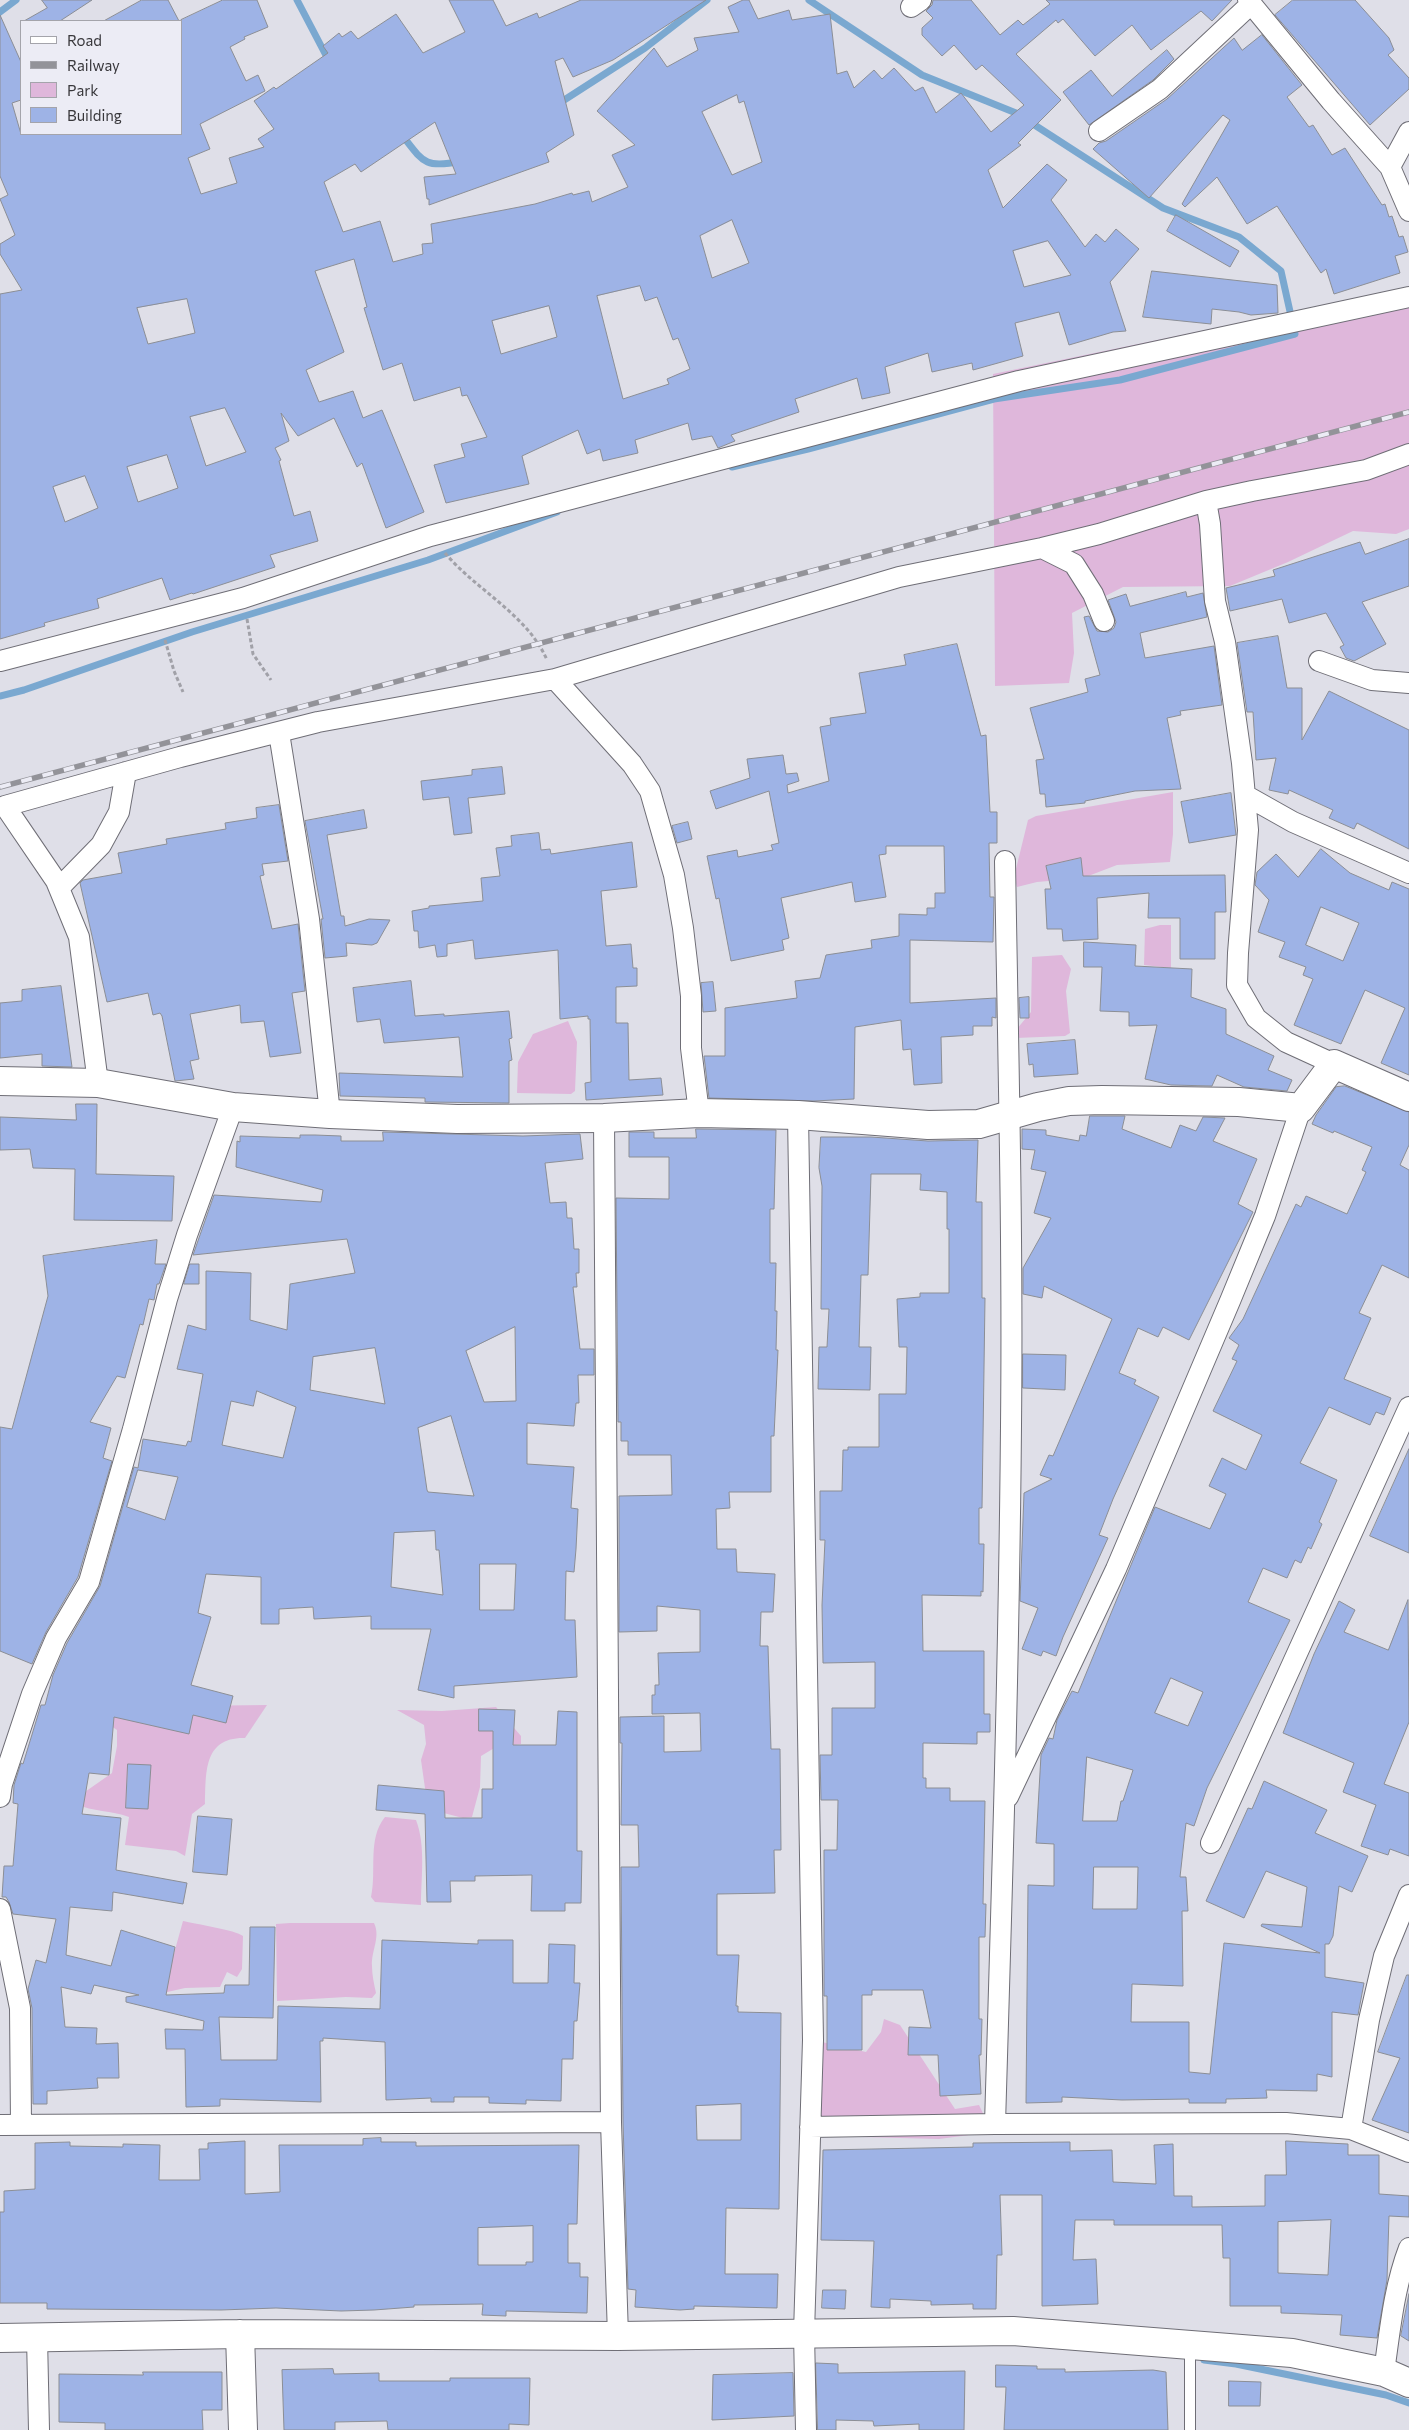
<!DOCTYPE html>
<style>
body{margin:0}
#map{position:relative;width:1409px;height:2430px;overflow:hidden;background:#dfdfe8;font-family:Commissioner,sans-serif}
canvas{display:block}
.legend{position:absolute;left:20px;top:20px;width:162px;height:115px;box-sizing:border-box;background:#ececf5;border:1px solid #a4a4ab;margin:0;padding:6px 9px;list-style:none;font-size:15px;color:#38373b}
.legend li{display:flex;align-items:center;gap:10px;height:25px}
.legend b{width:25px;border:1px solid #a4a4ab}
</style>
<div id="map">
<canvas width="1409" height="2430"></canvas>
<ul class="legend">
<li><b style="height:6px;background:#fff"></b>Road</li>
<li><b style="height:6px;background:#939399"></b>Railway</li>
<li><b style="height:14px;background:#dfb7db"></b>Park</li>
<li><b style="height:14px;background:#9eb3e6"></b>Building</li>
</ul>
</div>
<script>
const context = document.querySelector('canvas').getContext('2d');
context.lineJoin = 'round';
function paint(path, color) { context.fillStyle = color; context.fill(path, 'evenodd'); }
function stroke(path, color, width, dash) { context.strokeStyle = color; context.lineWidth = width; context.lineCap = dash ? 'butt' : 'round'; context.setLineDash(dash || []); context.stroke(path); }
const green = new Path2D(`
 M1409,288V529L1396,534L1353,531L1288,562L1230,586L1123,587L1072,613L1074,653L1069,683L995,686L993,374Z
 M1173,792V834L1170,862L1117,865L1083,878L1037,882L1017,887L1014,877L1028,820L1036,816Z
 M1160,925H1171V968L1144,965L1145,929Z
 M1062,955L1071,969L1066,991L1070,1033L1065,1036L1016,1038V1030L1031,1012L1032,957Z
 M568,1021L577,1042L575,1091L571,1094L517,1093L518,1062L533,1034Z
 M267,1705L245,1738C203,1737 206,1773 205,1804L192,1814L185,1856L176,1851L125,1845L129,1817C111,1810 93,1812 76,1804L82,1794L112,1773L117,1746V1730L101,1719L105,1707Z
 M496,1707L521,1736V1744L496,1747L481,1756L480,1787L472,1817L463,1818L436,1811L427,1802L421,1760L426,1744L424,1725L397,1710L442,1711Z
 M385,1817L416,1820C426,1846 421,1878 421,1905L375,1902L371,1897C377,1871 367,1839 385,1817Z
 M183,1921C195,1924 236,1930 243,1936L242,1969L237,1977L227,1972L220,1987L185,1988L163,1993Z
 M290,1923H374C381,1937 371,1951 372,1966C372,1975 374,1984 376,1993L372,1998L346,1997L277,2001L276,1924Z
 M884,2019L900,2025L955,2109L979,2105L992,2132L939,2139L823,2136L807,2079L813,2040L866,2052L881,2032Z`);
const stream = new Path2D(`
 M297,0L330,63
 M0,12L16,0
 M558,104L645,48L707,0
 M402,135C423,162 425,169 461,161
 M732,467L808,449L994,399L1120,380L1295,334L1281,271L1239,237L1163,208L1016,113L922,75L809,0
 M0,696L24,690L192,632L428,560L557,512
 M1204,2360L1236,2364L1386,2395L1409,2403`);
const building = new Path2D(`
 M42,0H92L60,21H24L47,8Z
 M142,0H168L179,21H104Z
 M223,0H257L268,27L244,37L245,39L230,47L246,81L258,75L265,91L200,124L210,149L188,158L201,194L237,183L229,158L264,147L258,139L274,129L254,101L274,87L276,89L328,53L323,46L339,33L342,37L351,31L358,39L396,14L423,53L465,32L449,0H493L506,26L537,13L539,18L581,0H706L613,60L573,77L563,58L555,61L574,135L546,153L549,162L429,205V199H427L424,177L456,174L435,122L361,172L355,164L324,182L343,232L380,221L393,262L423,254L422,244L433,243L431,224L535,204L572,193L573,195L589,191L592,202L628,187L612,155L635,145L597,111L654,48L667,67L698,50L694,38L739,32L728,7L743,0H749L758,19L789,10L792,20L830,14L837,74L847,71L854,88L874,70L882,79L894,68L915,91L923,87L936,113L961,93L991,132L1024,105L982,65L976,70L954,45L942,56L922,35V28L933,18L926,11L932,5L933,0H971L1000,35L1018,20L1023,25L1050,4L1046,0H1232L1212,21L1201,11L1151,50L1132,25L1095,56L1063,19L1058,23L1056,20L1016,54L1061,100L1018,143L1021,145L988,170L1003,208L1047,164L1067,180L1051,200L1085,247L1096,234L1105,242L1116,229L1139,249L1110,282L1126,331L1113,332L1069,345L1059,312L1015,323L1023,356L973,370L972,363L932,372L928,353L885,367L890,393L862,399L857,378L795,399L799,412L731,435L735,441L718,448L712,436L692,440L688,423L635,440L638,453L603,461L600,449L587,454L578,430L522,456L529,484L446,503L434,465L465,457L461,444L487,437L467,395L462,396L460,387L414,401L402,363L383,370L364,308L367,307L354,259L315,271L344,352L306,370L319,402L353,391L363,418L382,410L424,512L386,528L362,463L357,467L334,418L298,436L281,413L289,441L275,448L281,460L279,461L294,516L310,511L318,541L270,555L275,567L193,594L192,593L170,600L162,578L97,599L99,608L44,623L45,626L0,639V294L22,290L0,254V244L15,235L0,199L8,195L0,176V15L21,62V100L12,103L21,134H181V20ZM737,95L739,103L744,101L762,162L732,175L702,112ZM732,220L749,263L712,278L700,236ZM1048,241L1071,275L1024,287L1013,251ZM640,286L645,301L657,297L673,340L678,338L690,369L667,379L669,384L623,399L597,296ZM187,299L195,333L148,344L137,308ZM549,306L557,337L501,354L492,321ZM225,408L246,452L206,466L190,417ZM167,455L178,488L138,502L127,467ZM85,476L98,508L65,522L53,487Z
 M1293,0H1355L1389,38L1394,50L1388,55L1409,78V89L1370,125L1275,15Z
 M1262,35L1302,85L1287,97L1309,127L1313,125L1332,155L1345,148L1382,205L1385,204L1389,217L1392,216L1399,237L1403,236L1408,252L1395,256L1400,273L1334,294L1326,269L1321,273L1277,206L1247,224L1217,177L1185,207L1182,204L1230,120L1223,115L1149,198L1093,149L1099,143L1106,141L1167,99L1234,38L1242,50Z
 M1167,50L1174,59L1153,80L1089,125L1063,92L1091,70L1112,96Z
 M1176,215L1239,251L1230,267L1167,231Z
 M1152,271L1277,285L1278,313L1251,315L1239,312L1212,309L1211,324L1143,317Z
 M1409,539V586L1362,602L1386,644L1354,661L1346,658L1340,647L1344,645L1326,613L1289,623L1282,599L1230,611L1226,588L1275,576L1273,570L1360,542L1365,554Z
 M1186,592L1187,597L1203,593L1207,617L1140,633L1145,658L1214,646L1222,705L1180,711L1181,715L1167,718L1181,789L1135,791L1085,801V803L1046,807L1045,794H1040L1036,760L1044,759L1030,708L1088,692L1085,679L1100,675L1084,617L1089,616L1097,631L1108,632L1114,628L1116,622L1108,600L1126,594L1130,606Z
 M1278,636L1287,688H1302V740L1329,691L1409,730V849L1357,823L1354,829L1329,818L1333,810L1289,790L1288,794L1269,790L1276,758L1256,760L1253,712H1247L1237,643Z
 M957,644L981,736L986,735L990,812H997V843H989L990,897H994L993,942L910,940V1003L996,998V1018L992,1017V1026H973V1035L941,1037L942,1083L914,1085L911,1049L903,1050L901,1020L855,1027L854,1099L814,1101L709,1098L704,1056H725V1008L797,998L795,981L820,978L826,955L872,948L871,940L899,936V914L927,915V908H935V893H945L944,846H886V854L879,855L886,897L855,902L852,882L781,898L789,938L782,940L784,950L731,961L719,898L716,899L707,856L737,850L738,857L773,850L771,845L779,843L769,791L716,809L710,791L750,778L747,759L783,755L786,774L797,773L799,781L787,785L788,793L829,781L820,727L831,725L830,718L866,713L859,673L906,665L904,655Z
 M502,767L505,794L468,798L472,833L454,835L449,797L423,800L421,781L472,775V770Z
 M1231,793L1236,835L1189,843L1181,802Z
 M279,805L288,861L262,864L264,875L260,876L272,929L298,924L305,991L292,993L301,1053L270,1057L264,1021L241,1023L240,1005L190,1014L199,1059L190,1061L194,1079L175,1081L162,1016L160,1013L153,1015L148,993L107,1002L80,883L83,880L122,873L118,853L167,844L166,839L226,829L225,823L257,818L256,808Z
 M364,810L367,828L327,835L341,916H344L345,926L369,919L390,920L377,943L372,945L346,943L347,956L325,958L321,919H323L305,821Z
 M688,822L692,839L677,843L672,826Z
 M539,833L541,850L550,849L551,854L632,842L637,887L601,891L606,946L631,944L633,968H637V986L616,987V1023H628L629,1080L661,1078L663,1095L586,1100L585,1083L591,1082L590,1019H588V1016L560,1019L558,950L475,959L473,940L447,944V956L437,957L435,945L419,948L418,931H414L412,911L429,908V906L483,901L481,878L500,876L496,848L512,846L511,836Z
 M1321,849L1350,873L1389,890L1392,882L1409,889V1075L1381,1063L1405,1008L1365,990L1341,1044L1294,1025L1313,979L1303,975L1306,967L1279,957L1285,942L1258,932L1269,900L1255,885L1257,872L1276,854L1298,877ZM1321,907L1359,923L1343,961L1306,945Z
 M1081,858L1083,876L1225,875L1226,912H1215V959H1180V918H1148L1149,893L1097,898L1098,939L1063,941L1062,929H1047L1045,889H1051L1046,866Z
 M1084,942L1136,945L1135,966L1192,969L1191,997L1226,1009V1034L1274,1056L1268,1070L1292,1080L1287,1091L1244,1087L1217,1075L1212,1086L1171,1085L1145,1079L1157,1025L1129,1026V1012L1100,1011L1102,967H1084Z
 M411,981L415,1016L444,1014V1016L509,1011L512,1038L509,1039L512,1060L509,1061V1103L425,1102V1098L340,1096L339,1073L463,1077L459,1037L384,1043L380,1019L357,1022L353,988Z
 M713,982L716,1011L703,1012L701,983Z
 M61,986L72,1067L42,1066V1054L0,1058V1003L22,1001V990Z
 M1029,997V1018H1020L1019,998Z
 M1075,1040L1078,1074L1034,1077L1033,1064L1029,1065L1027,1044Z
 M1345,1086L1409,1112V1145L1400,1165L1409,1170V1278L1382,1265L1359,1313L1371,1318L1344,1379L1391,1398L1384,1415L1376,1412L1370,1425L1329,1407L1300,1463L1337,1480L1319,1522L1322,1524L1311,1549L1308,1547L1301,1563L1295,1560L1287,1578L1263,1568L1248,1602L1290,1620L1207,1788L1194,1826L1186,1823L1180,1877H1186L1188,1911H1182L1183,1986L1132,1984L1131,2022H1189V2072L1210,2074L1224,1943L1320,1953L1261,1926L1262,1924L1302,1927L1307,1887L1266,1871L1244,1918L1206,1901L1248,1808L1252,1809L1264,1781L1327,1810L1315,1833L1368,1856L1352,1892L1339,1886L1333,1936L1329,1944H1325V1977L1364,1983L1358,2015L1332,2012V2077L1317,2074V2091L1266,2090L1267,2098L1226,2099V2103H1189V2099L1122,2100L1062,2097V2102L1026,2103L1028,1885L1054,1886V1844L1036,1843L1041,1755L1049,1738L1053,1739L1057,1720L1072,1691L1078,1693L1155,1507L1210,1529L1226,1494L1209,1486L1222,1458L1246,1470L1262,1435L1213,1411L1237,1361L1232,1359L1239,1345L1229,1338L1243,1319L1296,1204L1301,1207L1306,1196L1347,1214L1366,1172L1362,1170L1372,1147L1334,1131L1333,1133L1312,1124L1316,1115L1336,1087ZM1171,1678L1203,1692L1188,1726L1155,1713ZM1087,1757L1133,1770L1123,1801H1121L1117,1821H1083ZM1094,1867H1138L1137,1909H1093Z
 M76,1104H97L96,1174L174,1176L172,1221L74,1220L75,1169L33,1168L30,1149L0,1150V1117L76,1120Z
 M1090,1116H1125L1122,1129L1171,1148L1180,1125L1196,1131L1203,1117L1225,1118L1213,1141L1257,1159L1238,1204L1253,1212L1189,1340L1163,1327L1158,1337L1138,1328L1119,1373L1136,1380L1134,1384L1159,1397L1113,1499L1099,1535L1108,1538L1063,1637L1056,1656L1043,1651L1041,1656L1022,1649L1038,1608L1020,1601L1024,1493L1052,1479L1040,1475L1049,1455L1053,1456L1112,1319L1044,1286L1042,1298L1023,1294V1268L1051,1218L1034,1213L1046,1172L1031,1169L1035,1150L1022,1149V1129L1046,1130V1135L1079,1141L1080,1135L1086,1136Z
 M696,1129L776,1130L774,1209H770V1263H776L775,1311H777L776,1350H778L774,1436H771V1492H729L730,1508L716,1509L717,1549H736L737,1572L775,1574L773,1612H761L760,1646H768L771,1749H780L781,1850H774L775,1893L717,1894V1955H739L736,2006H738V2012L781,2013L779,2209L726,2208L725,2274H778L777,2308L694,2306V2309L680,2310L635,2307L636,2290L628,2289L623,2122L621,1867H639L638,1825H621L622,1743H620V1717L664,1716V1752L701,1751L700,1713L652,1714V1695H655V1685H659L658,1653L700,1652V1610L657,1606V1631L619,1632V1496L672,1495L671,1455H628V1441H621V1422H618L616,1198L669,1199V1157H629V1132H654V1138H696ZM741,2104V2140H697L696,2106Z
 M383,1132L523,1136L580,1134L583,1159L545,1163L550,1203L566,1202L567,1218H572L574,1249H579V1273H576L577,1287H573L580,1349H594V1375H578L579,1403H576L574,1426L527,1423V1464L574,1467L571,1508L578,1509L576,1549L574,1572L566,1571L565,1620H575L577,1677L454,1686V1698L418,1690L431,1629H371V1616L314,1619L313,1607L279,1609V1624H261V1577L206,1574L198,1613L211,1617L191,1685L233,1696L226,1723L193,1715L189,1734L114,1717L109,1775L89,1773L82,1814L121,1818L116,1870L187,1883L183,1904L113,1892L112,1911L70,1907L66,1955L111,1966L121,1930L175,1947L166,1995L224,1993L225,1985H249L250,1927H275L273,2018L219,2017L221,2060H277L278,2006L380,2009L382,1940L478,1944V1940H513V1983H548L549,1944L575,1945L574,1983H580L577,2021H574L573,2059H562L561,2101L526,2100V2104L489,2103V2097H454V2102H431V2098L386,2100L385,2042L323,2038V2041H320L321,2102L220,2099V2106L186,2107L185,2049H166L165,2029L203,2030L204,2021L126,2002V1997L139,1995L94,1985L91,1994L61,1987L65,2027L97,2028L96,2044L118,2043L119,2078H97L98,2088L47,2091V2104H33L32,2008L28,1989L36,1960L46,1963L56,1919L13,1914L9,1902L6,1897H2L4,1866H13L18,1804L13,1803L14,1785L21,1763L23,1764L41,1705H45L53,1675L67,1643L100,1586L134,1467L138,1468L143,1439L186,1446L188,1441L191,1442L203,1374L177,1369L188,1325L206,1330V1271L251,1273L250,1320L287,1330L290,1284L355,1273L347,1239L193,1255L214,1195L321,1202L323,1190L236,1167L237,1141L240,1142V1136L300,1138V1135H315L341,1136V1141H383ZM515,1327L516,1401L484,1402L466,1351ZM375,1348L385,1404L310,1390L313,1357ZM257,1391L296,1407L283,1458L222,1445L231,1401L253,1406ZM451,1416L474,1496L428,1492L427,1490L418,1428ZM138,1470L178,1477L165,1520L127,1507ZM435,1531L436,1550H439L443,1595L391,1587L394,1533ZM480,1564H516L514,1610H480Z
 M821,1137H871L928,1141L978,1140L976,1202H982V1298H985L982,1508H979V1544H984L983,1592L981,1591V1596L922,1595L923,1651H984V1714H990V1732H977V1744L923,1743V1778H926V1788H950V1801H985L983,1904H986L985,1937H979V2019H982L981,2055H979L981,2094L940,2096L938,2055H908L909,2027L931,2028L923,1990H872V1995H862V2050H827V1996H824V1850H837L838,1800H821L820,1755H832V1708H875V1662L823,1663L822,1605L825,1540H820V1491H842L843,1450H848V1447H879V1394H906L907,1347H899L897,1299L920,1297V1293H949V1229H947V1192L920,1190L921,1174H871L868,1275H861L859,1347H871L870,1390L818,1389L819,1347H827L829,1309H821L822,1186L819,1168Z
 M157,1240L155,1264H166L159,1284H157L154,1300L149,1299L143,1325L140,1324L125,1378L117,1376L90,1422L111,1428L103,1458L112,1461L78,1577L46,1632L32,1664L0,1651V1427L12,1429L48,1296L43,1256Z
 M190,1264H199V1284H184Z
 M1023,1354L1066,1355L1065,1390L1023,1388Z
 M1409,1449V1553L1370,1536Z
 M1408,1600L1409,1722L1384,1784L1409,1793V1856L1390,1849L1388,1855L1361,1846L1376,1805L1343,1792L1354,1763L1283,1733L1314,1654L1339,1601L1355,1610L1344,1632L1388,1650Z
 M479,1709L515,1710L513,1745H556L558,1711L577,1712V1851H582L581,1903H565V1911H531L532,1875L475,1876V1881H450L451,1902H427L425,1814L376,1810L378,1785L444,1791L445,1818H482V1789H493V1731H479Z
 M128,1764L151,1765L148,1809L126,1808Z
 M198,1816L232,1819L227,1875L193,1872Z
 M1407,1975H1409V2133L1372,2120L1400,2058L1378,2052Z
 M381,2138V2142H416V2146L579,2145L577,2224H568V2263H580V2277H588L587,2313L506,2311V2316L482,2315L483,2304L414,2305V2307L374,2310L341,2311L276,2308L221,2310L47,2309V2303H0V2212H4V2191L35,2189V2143L70,2142V2146L123,2147V2144L160,2145L159,2180H200L199,2149H208V2143L245,2141V2194L280,2192L279,2145H363V2139ZM533,2226V2262H526V2265H478V2228Z
 M1286,2141L1348,2144V2155H1379V2194L1409,2196V2217L1389,2216L1387,2280L1377,2338L1340,2335L1342,2315L1281,2313V2306H1230V2258H1223L1222,2225H1114V2220H1075L1073,2260L1096,2259L1098,2304L1042,2306V2195H1000L1002,2255H997L996,2309H973V2304L931,2305V2301L890,2299V2308L871,2307L874,2241L821,2240L823,2150L973,2147V2143L1070,2142V2151L1112,2150L1113,2182L1156,2184L1154,2145L1173,2144L1174,2196H1192V2207L1265,2206V2175H1286ZM1331,2220L1328,2275L1278,2273V2222Z
 M823,2290H846L845,2309L822,2308Z
 M1409,2294V2341L1401,2336Z
 M816,2363L838,2364V2373L965,2371L964,2430H919V2424L874,2426L873,2421L836,2420V2430H818Z
 M996,2365L1037,2366V2369H1065V2372L1153,2370L1166,2372L1168,2430H1004L1006,2387H996Z
 M333,2369L334,2374L379,2373V2381H450V2378H530L529,2425L509,2424V2430H388L387,2421L335,2422V2430H284L282,2370Z
 M143,2372H222V2410H202L203,2430H105V2423L59,2422V2374L143,2375Z
 M793,2373L794,2416L712,2420L713,2375Z
 M1229,2381L1261,2382L1260,2406H1229Z`);
const path = new Path2D(`
 M445,553C477,591 527,614 547,660
 M247,619L253,654L271,680
 M165,640L174,671L183,692`);
const lane = new Path2D(`
 M1190,2430V2345`);
const street = new Path2D(`
 M1248,0L1331,101L1390,167L1409,211
 M911,7L921,0
 M1099,131L1160,89L1251,4
 M1390,167L1409,132
 M1206,501L1210,524L1215,601L1225,642L1242,763L1248,830L1238,953L1237,985L1256,1018L1286,1042L1334,1064
 M1042,548L1074,564L1093,594L1104,621
 M0,661L243,598L430,536L1019,381L1409,297
 M1319,661L1372,680L1409,683
 M555,679L632,764L650,791L674,875L683,928L691,996V1048L699,1113
 M279,733L309,919L330,1114
 M1245,795L1293,822L1409,873
 M59,888L101,845L119,812L126,772
 M98,1083L79,937L56,881L5,806L180,757L318,722L555,679L899,577L1042,548L1099,534L1206,501L1252,491L1366,470L1409,454
 M798,1115L813,2040L804,2333L806,2430
 M604,1118L611,2122L618,2336
 M0,1797L2,1784L32,1694L56,1638L89,1582L133,1429L167,1299L187,1235L233,1107
 M1008,1797L1116,1569L1230,1301L1265,1216L1301,1108
 M1211,1843L1409,1407
 M0,1909L20,2008L21,2125
 M995,2124C1002,1891 1009,1658 1011,1426C1013,1237 1008,1049 1005,861
 M0,2125L611,2122
 M810,2127L995,2124L1286,2123L1351,2129L1409,2152
 M1351,2129L1369,2020L1384,1956L1409,1895
 M37,2337L39,2430
 M1384,2372C1390,2330 1394,2287 1409,2248`);
const secondary = new Path2D(`
 M0,1081L98,1083L233,1107L330,1114L457,1119L604,1118L699,1113L798,1115L928,1125L979,1124L1038,1107L1069,1101L1102,1100L1239,1102L1301,1108L1334,1064L1409,1097
 M240,2334L243,2430
 M0,2338L240,2334L618,2336L1013,2331L1292,2353L1384,2372L1409,2383`);
const rail = new Path2D(`
 M0,787L1409,412`);
paint(green, '#dfb7db');
stroke(stream, '#7aa8d0', 7);
paint(building, '#9eb3e6');
stroke(building, '#8b8e95', 1);
stroke(lane, '#6f6e76', 12);
stroke(street, '#6f6e76', 22);
stroke(secondary, '#6f6e76', 30);
stroke(path, '#a1a1a8', 3, [4, 2.5]);
stroke(lane, '#fff', 10);
stroke(street, '#fff', 20);
stroke(secondary, '#fff', 28);
stroke(rail, '#939399', 5.5);
stroke(rail, '#ececf5', 4, [11]);
</script>
